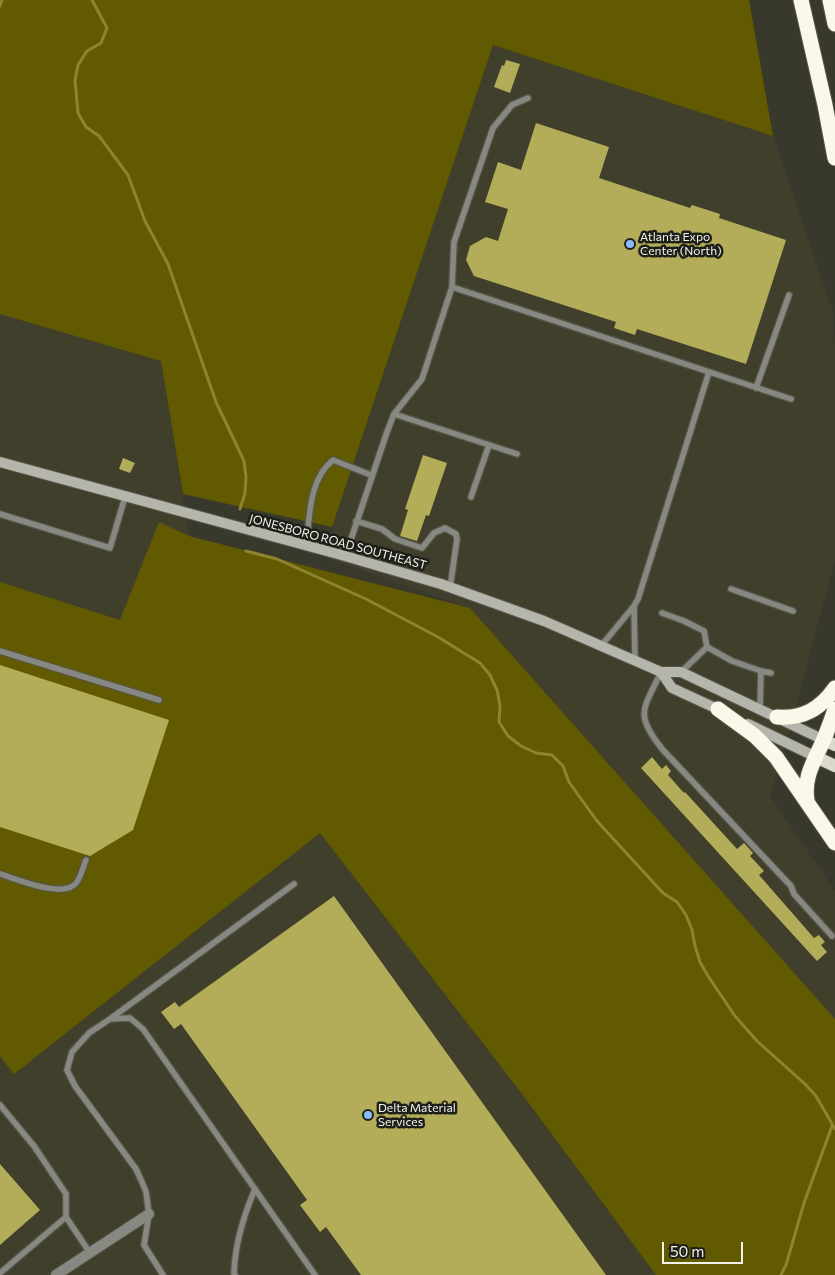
<!DOCTYPE html>
<style>
body{margin:0}
#map{position:relative;width:835px;height:1275px;overflow:hidden;background:#39382c;font-family:Commissioner,sans-serif}
canvas{display:block}
.scale{position:absolute;left:662px;top:1242px;width:81px;height:22px;box-sizing:border-box;border:2px solid #f3f2eb;border-top:0;padding-left:6px;font-size:15px;line-height:18px;white-space:nowrap;color:#f3f2eb;-webkit-text-stroke:4px #1f1f19;paint-order:stroke}
</style>
<div id="map">
<canvas width="835" height="1275"></canvas>
<div class="scale">50 m</div>
</div>
<script>
const context = document.querySelector('canvas').getContext('2d');
context.lineJoin = 'round';
function paint(path, color) { context.fillStyle = color; context.fill(path, 'evenodd'); }
function stroke(path, color, width, dash) { context.strokeStyle = color; context.lineWidth = width; context.lineCap = dash ? 'butt' : 'round'; context.setLineDash(dash || []); context.stroke(path); }
function label(font, color, halo, rows, align = 'center') {
  context.font = font + ' Commissioner,sans-serif'; context.lineWidth = 5; context.setLineDash([]); context.textBaseline = 'middle'; context.strokeStyle = halo; context.fillStyle = color; for (const [text, x, y, turn = 0] of rows) {
    context.save(); context.translate(x, y); context.rotate((+turn || 0) * Math.PI / 180); context.textAlign = isNaN(turn) ? turn : align; if (halo) context.strokeText(text, 0, 0); context.fillText(text, 0, 0); context.restore();
  }
}
const built = new Path2D(`
 M493,45L773,136L833,312L835,344V559L791,726L770,796L835,891V1019L470,608L329,559L332,527Z
 M0,309L161,361L189,536L320,833L519,1090L656,1275H0Z`);
const green = new Path2D(`
 M0,0H749L773,136L493,45L332,527L183,494L161,361L0,314Z
 M159,522L189,536L470,608L835,1019V1275H656L519,1090L320,833L14,1074L0,1056V582L120,620Z`);
const stream = new Path2D(`
 M92,0L107,28L101,43L87,51L78,65L75,80L78,113L86,127L99,136L128,175L145,221L168,264L216,402L244,461L246,477L245,493L240,509
 M0,6L2,0
 M246,551L277,559L366,599L438,637L480,663L490,675L497,690L500,706L499,722L508,736L521,746L536,753L552,755L563,766L569,782L597,821L663,893L677,902L686,915L692,930L695,946L700,962L708,976L735,1016L757,1041L805,1084L816,1096L835,1129
 M781,1275L786,1265L804,1203L832,1126`);
const building = new Path2D(`
 M506,60L520,64L510,93L494,87L502,65L504,66Z
 M536,123L609,147L599,178L690,208L692,205L720,214L719,218L786,240L746,364L637,329L635,335L614,328L616,322L474,276L466,260L470,246L486,237L498,241L508,209L485,202L498,162L521,170Z
 M423,455L447,463L429,516L426,515L417,541L400,536L408,510L405,509Z
 M123,458L135,463L130,473L119,469Z
 M0,665L169,720L133,830L90,856L0,827Z
 M652,757L662,769L666,765L671,771L668,775L684,793L685,792L737,849L744,843L753,853L750,856L764,871L759,875L814,938L819,935L825,942L821,945L827,952L817,961L641,768Z
 M334,896L606,1275H361L326,1227L320,1232L300,1205L307,1200L181,1024L174,1029L161,1012L175,1002L179,1007Z
 M0,1164L40,1210L0,1245Z`);
const lane = new Path2D(`
 M452,287L454,242L493,128L512,105L528,98
 M756,388L789,295
 M394,414L517,454
 M471,497L489,445
 M0,514L110,548L125,497
 M356,521L382,529L395,539L422,548L434,533L445,528L456,534L457,539L450,588
 M306,546C310,518 308,480 333,460L371,475
 M345,557L387,432L394,414L422,379L452,287L791,399
 M731,589L793,611
 M634,606L638,599L709,372
 M662,613L684,621L704,631L707,647
 M601,646L634,606L635,661
 M707,647L732,661L761,671
 M0,651L159,700
 M661,672C643,710 634,714 663,750L791,886L794,894L832,936
 M681,672L707,647
 M760,709L761,671L771,673
 M0,874C17,879 65,900 77,882C81,876 83,867 86,860
 M110,1019L294,884
 M0,1105L34,1146L66,1194V1217
 M0,1273L66,1217L90,1253
 M163,1275L144,1245L149,1214L146,1192L142,1182L136,1169L75,1086L67,1070L72,1052L89,1033L110,1019L130,1018L143,1029L315,1275
 M235,1275L234,1273C235,1243 243,1217 255,1189`);
const street = new Path2D(`
 M56,1275L149,1214`);
const secondary = new Path2D(`
 M0,462L338,554L441,584L544,621L661,672H681L824,740
 M661,672L672,688L724,712
 M748,724L816,757`);
const primary = new Path2D(`
 M824,740L835,745
 M816,757L835,766`);
const highway = new Path2D(`
 M801,0L825,105L835,158
 M830,0L835,24
 M718,709L755,736L776,757L835,843
 M777,717C803,719 820,709 835,688
 M807,800C803,777 815,760 824,739C828,729 832,719 835,709`);
const markers = [
 [630,244,5,"#87bbfb"],
 [368,1115,5,"#87bbfb"]
];
const poiNames = [
 ["Atlanta Expo",640,237],
 ["Center (North)",640,251],
 ["Delta Material",378,1108],
 ["Services",378,1122]
];
const streetNames = [
 ["JONESBORO ROAD SOUTHEAST",338,542,15]
];
paint(built, '#403f2c');
paint(green, '#615a00');
stroke(stream, '#8c852e', 3);
paint(building, '#b3ad59');
stroke(lane, '#57564b', 8);
stroke(street, '#57564b', 12);
stroke(secondary, '#57564b', 12);
stroke(primary, '#57564b', 14);
stroke(highway, '#57564b', 17);
stroke(lane, '#888882', 5.5);
stroke(street, '#888882', 10);
stroke(secondary, '#b6b5ac', 10);
stroke(primary, '#d9d9cc', 12);
stroke(highway, '#f9f8e9', 15);
for (const [x, y, r, color] of markers) { const dot = new Path2D(); dot.arc(x, y, r, 0, 2 * Math.PI); context.fillStyle = color; context.fill(dot); stroke(dot, '#1f1f19', 2); }
label('12px', '#f3f2eb', '#1f1f19', poiNames, 'left');
label('12px', '#f3f2eb', '#1f1f19', streetNames);
</script>
